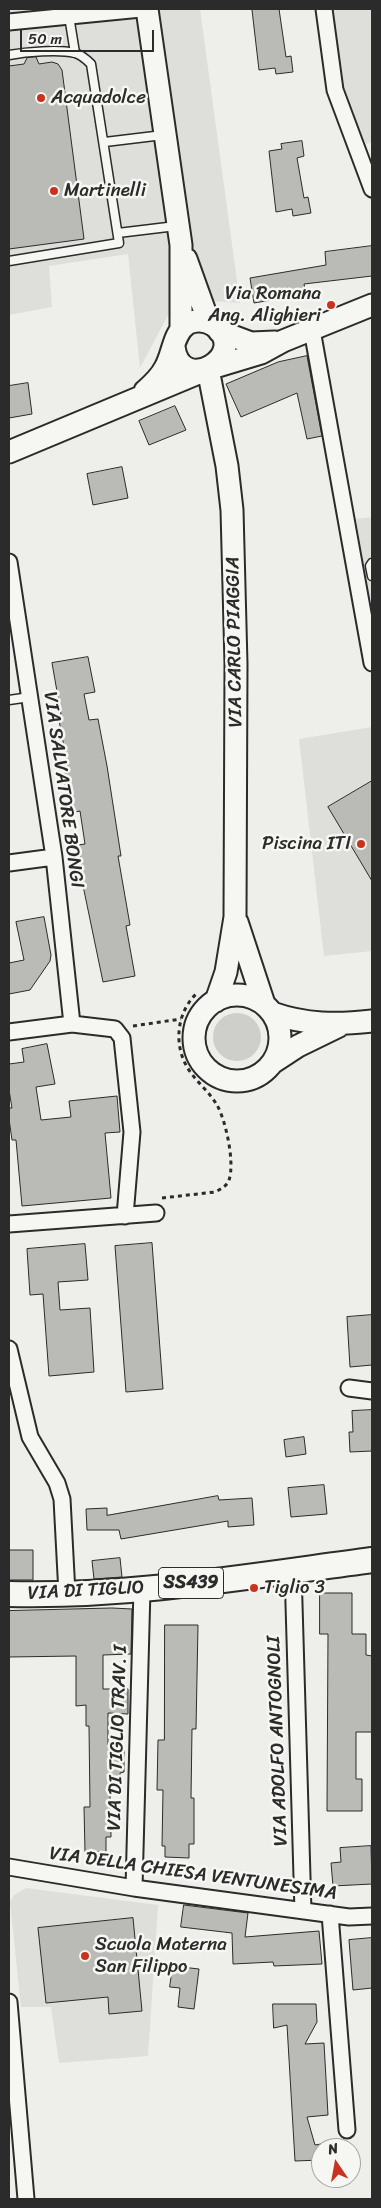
<!DOCTYPE html>
<style>
body{margin:0}
#map{position:relative;width:381px;height:2208px;overflow:hidden;background:#eeeeea;font-family:Sriracha,sans-serif}
canvas{display:block}
.frame{position:absolute;inset:0;border:10px solid #2b2b2b;pointer-events:none}
.north{position:absolute;left:311px;top:2138px;width:50px;height:50px;box-sizing:border-box;background:#f6f6f2;border:1px solid #a5a5a2;border-radius:50%;rotate:348deg;font-size:14px;font-weight:700;line-height:20px;text-align:center;color:#2b2b2b}
.north::after{content:'';display:block;margin:auto;width:18px;height:22px;background:#c8321e;clip-path:polygon(50% 0,100% 100%,50% 72%,0 100%)}
.scale{position:absolute;left:20px;top:30px;width:134px;height:22px;box-sizing:border-box;border:2px solid #2b2b2b;border-top:0;padding-left:6px;font-size:15px;line-height:18px;white-space:nowrap;color:#2b2b2b;-webkit-text-stroke:4px #f6f6f2;paint-order:stroke}
</style>
<div id="map">
<canvas width="381" height="2208"></canvas>
<div class="frame"></div>
<div class="north">N</div>
<div class="scale">50 m</div>
</div>
<script>
const context = document.querySelector('canvas').getContext('2d');
context.lineJoin = 'round';
function paint(path, color) { context.fillStyle = color; context.fill(path, 'evenodd'); }
function stroke(path, color, width, dash) { context.strokeStyle = color; context.lineWidth = width; context.lineCap = dash ? 'butt' : 'round'; context.setLineDash(dash || []); context.stroke(path); }
function label(font, color, halo, rows, align = 'center') {
  context.font = font + ' Sriracha,sans-serif'; context.lineWidth = 5; context.setLineDash([]); context.textBaseline = 'middle'; context.strokeStyle = halo; context.fillStyle = color; for (const [text, x, y, turn = 0] of rows) {
    context.save(); context.translate(x, y); context.rotate((+turn || 0) * Math.PI / 180); context.textAlign = isNaN(turn) ? turn : align; if (halo) context.strokeText(text, 0, 0); context.fillText(text, 0, 0); context.restore();
  }
}
const built = new Path2D(`
 M10,9H200L240,303L209,301L168,315L140,368L128,254L49,266L52,307L9,315Z
 M329,9H372V142L366,144L341,86Z
 M372,517V620L356,519Z
 M372,727V951L324,956L299,739Z
 M26,1888L158,1905L148,2056L59,2063L51,2007H21L10,1902L14,1895Z`);
const green = new Path2D(`
 M213 1037a24 24 0 1 1 48 0a24 24 0 1 1-48 0Z`);
const building = new Path2D(`
 M259,9H279L286,57L291,56L293,72L276,74L275,68L259,70L252,10Z
 M36,57L39,64L52,62L58,64L62,70L84,239L9,249V66L24,64L27,58Z
 M302,141L304,156L297,158L304,198L308,197L311,213L293,216L292,209L276,212L269,151L282,149L281,144Z
 M372,246V276L304,284L306,294L254,303L250,278L326,265L325,252Z
 M307,356L322,436L307,439L297,393L241,417L226,384L278,362Z
 M28,383L32,414L9,418V386Z
 M175,406L186,430L149,445L139,421Z
 M122,467L128,498L93,505L87,474Z
 M88,657L95,692L84,694L89,720L98,719L107,766L121,856H118L130,925L126,926L135,976L103,982L81,876L83,875L78,845L85,844L80,811L71,813L63,774L69,773L58,715L61,714L52,663Z
 M372,781V881L328,807Z
 M44,917L51,955L50,961L30,990L9,994V963L24,960L16,922Z
 M47,1044L55,1084L36,1087L41,1120L71,1117L69,1101L117,1096L120,1132L105,1133L111,1198L22,1206L16,1140H12L9,1119V1108H12L9,1090V1064L24,1062L22,1049Z
 M152,1243L163,1389L126,1392L115,1246Z
 M85,1244L88,1280L58,1282L60,1310L90,1308L94,1372L49,1376L43,1294L30,1295L27,1249Z
 M372,1315V1365L350,1367L347,1317Z
 M372,1410V1451L350,1452L349,1432H353L352,1411Z
 M304,1437L306,1454L286,1457L284,1440Z
 M324,1485L327,1514L291,1517L288,1488Z
 M218,1496L219,1500L252,1498L254,1525L228,1527V1521L121,1539L119,1530H87L86,1509L107,1508V1515Z
 M9,1550H33V1580H9Z
 M120,1558L122,1577L94,1579L92,1561Z
 M320,1593H352V1634H366V1655L372,1656V1732H356V1779H362V1811H327L328,1634H320Z
 M112,1608L132,1609L131,1654L103,1655V1689H128V1714L108,1713V1745H124V1772L120,1773V1794H110L111,1837H106V1852H85L84,1807H90L89,1726H86V1705L76,1706V1656L9,1657V1611Z
 M165,1625H198L196,1729H192L191,1798H194V1844H189V1858L165,1857V1846H162L163,1790H157L158,1740H164Z
 M371,1846L372,1884L333,1886L331,1863L341,1862L340,1848Z
 M184,1905L248,1913L245,1937L319,1931L322,1964L274,1966L273,1962L233,1964L232,1933L181,1927Z
 M133,1918L142,2011L109,2014L108,1997L46,2003L38,1928Z
 M372,1938V1988L353,1990L349,1940Z
 M173,1966L199,1969L194,2009L178,2007L180,1988L170,1987Z
 M273,2004H316L317,2022L305,2044L324,2043L328,2115L307,2117L315,2145L321,2144V2160L295,2161L287,2025L274,2028Z`);
const path = new Path2D(`
 M133,1026L181,1019
 M162,1198L215,1192C221,1189 227,1186 229,1180C235,1163 226,1121 217,1105C210,1093 199,1084 191,1073C173,1049 175,1014 197,993`);
const lane = new Path2D(`
 M69,16L75,53
 M9,55C26,52 58,49 75,53C82,55 87,60 91,64L119,243L9,261
 M105,142L163,135
 M118,233L176,226
 M372,563L370,566L372,576
 M9,700L30,697`);
const street = new Path2D(`
 M324,9L335,90L372,189
 M9,22L141,9
 M312,330L372,663
 M9,562L54,857L72,1024
 M9,863L54,857
 M9,1032L72,1024L115,1029L122,1038L132,1132L125,1216
 M9,1224L156,1213
 M9,1349L30,1437L57,1483L62,1499L67,1594
 M349,1388L372,1391
 M293,1570L303,1911
 M9,1867L134,1888L349,1917L372,1916
 M134,1888L142,1589
 M330,1914L347,2130
 M9,2002L26,2199`);
const secondary = new Path2D(`
 M147,9L181,245V329
 M186,259L209,323
 M219,331L251,343L275,342
 M208,369L227,466L232,510L236,664L235,917L226,972L216,1001
 M145,391C153,384 160,378 165,368C173,355 173,333 187,324C194,320 205,320 213,325C253,353 181,398 174,347
 M9,452L208,369L261,353L283,341L372,305
 M237,922L264,1004
 M194 1038a43 43 0 1 1 86 0a43 43 0 1 1-86 0Z
 M272,1013C306,1025 337,1025 372,1021
 M272,1063L298,1046L339,1026`);
const primary = new Path2D(`
 M9,1594C130,1597 252,1576 372,1560`);
const markers = [
 [41,98,5,"#c8321e"],
 [54,191,5,"#c8321e"],
 [331,305,5,"#c8321e"],
 [361,844,5,"#c8321e"],
 [254,1588,5,"#c8321e"],
 [85,1956,5,"#c8321e"]
];
const shields = [
 [191,1583,65]
];
const shieldNames = [
 ["SS439",191,1583]
];
const poiNames = [
 ["Acquadolce",51,98],
 ["Martinelli",64,191],
 ["Via Romana",321,294,"right"],
 ["Ang. Alighieri",321,316,"right"],
 ["Piscina ITI",351,844,"right"],
 ["Tiglio 3",264,1588],
 ["Scuola Materna",95,1945],
 ["San Filippo",95,1967]
];
const streetNames = [
 ["VIA CARLO PIAGGIA",235,642,-91],
 ["VIA SALVATORE BONGI",63,790,82],
 ["VIA DI TIGLIO",86,1591,-3],
 ["VIA DI TIGLIO TRAV. I",118,1738,-88],
 ["VIA ADOLFO ANTOGNOLI",278,1741,-92],
 ["VIA DELLA CHIESA VENTUNESIMA",193,1874,8]
];
paint(built, '#dededb');
paint(green, '#cececa');
paint(building, '#babab7');
stroke(building, '#2b2b2b', 1);
stroke(lane, '#2b2b2b', 11);
stroke(street, '#2b2b2b', 19);
stroke(secondary, '#2b2b2b', 25);
stroke(primary, '#2b2b2b', 28);
stroke(path, '#2b2b2b', 3, [4, 4]);
stroke(lane, '#f6f6f2', 8);
stroke(street, '#f6f6f2', 15);
stroke(secondary, '#f6f6f2', 21);
stroke(primary, '#f6f6f2', 24);
for (const [x, y, r, color] of markers) { const dot = new Path2D(); dot.arc(x, y, r, 0, 2 * Math.PI); context.fillStyle = color; context.fill(dot); stroke(dot, '#f6f6f2', 2); }
for (const [x, y, w] of shields) { const box = new Path2D(); box.roundRect(x - w / 2, y - 15.5, w, 31, 4); context.fillStyle = '#f6f6f2'; context.fill(box); stroke(box, '#2b2b2b', 1); }
label('bold 18px', '#2b2b2b', null, shieldNames);
label('19px', '#2b2b2b', '#f6f6f2', poiNames, 'left');
label('19px', '#2b2b2b', '#f6f6f2', streetNames);
</script>
